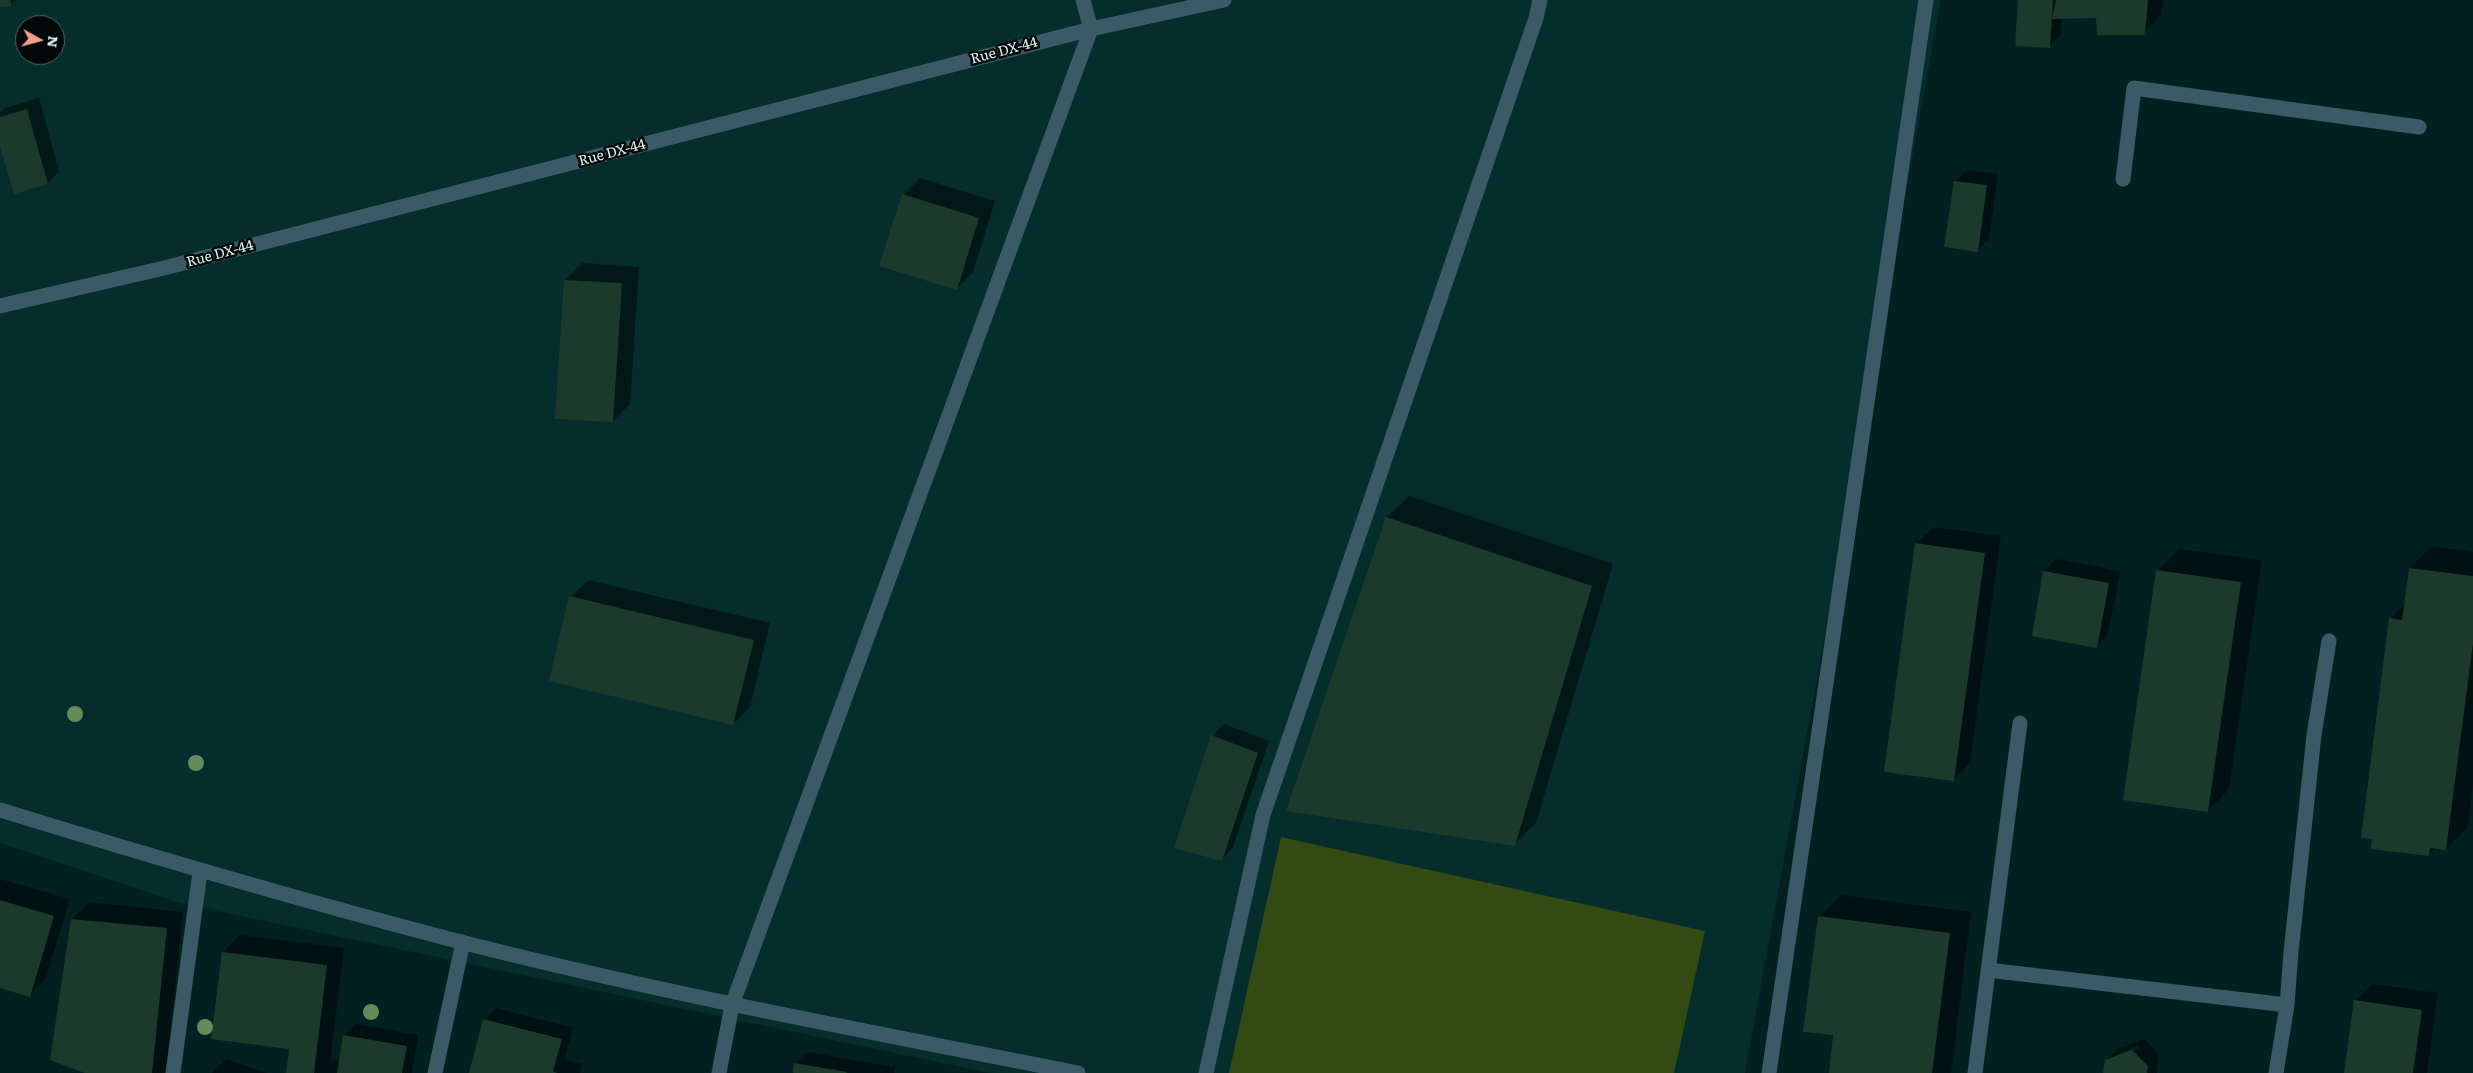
<!DOCTYPE html>
<style>
body{margin:0}
#map{position:relative;width:2473px;height:1073px;overflow:hidden;background:#022020;font-family:Literata,serif}
canvas{display:block}
.north{position:absolute;left:15px;top:15px;width:50px;height:50px;box-sizing:border-box;background:#000808;border:1px solid #5a6766;border-radius:50%;rotate:97deg;font-size:14px;font-weight:700;line-height:20px;text-align:center;color:#e0f5f4}
.north::after{content:'';display:block;margin:auto;width:18px;height:22px;background:#f49e86;clip-path:polygon(50% 0,100% 100%,50% 72%,0 100%)}
</style>
<div id="map">
<canvas width="2473" height="1073"></canvas>
<div class="north">N</div>
</div>
<script>
const context = document.querySelector('canvas').getContext('2d');
context.lineJoin = 'round';
function paint(path, color) { context.fillStyle = color; context.fill(path, 'evenodd'); }
function stroke(path, color, width, dash) { context.strokeStyle = color; context.lineWidth = width; context.lineCap = dash ? 'butt' : 'round'; context.setLineDash(dash || []); context.stroke(path); }
function label(font, color, halo, rows, align = 'center') {
  context.font = font + ' Literata,serif'; context.lineWidth = 5; context.setLineDash([]); context.textBaseline = 'middle'; context.strokeStyle = halo; context.fillStyle = color; for (const [text, x, y, turn = 0] of rows) {
    context.save(); context.translate(x, y); context.rotate((+turn || 0) * Math.PI / 180); context.textAlign = isNaN(turn) ? turn : align; if (halo) context.strokeText(text, 0, 0); context.fillText(text, 0, 0); context.restore();
  }
}
const built = new Path2D(`
 M0,0H1941L1745,1073H990L179,903L0,843ZM25,25H55V55H25Z`);
const green = new Path2D(`
 M1281,837L1705,931L1674,1073H1229Z`);
const shadow = new Path2D(`
 M0,0H16L11,5L0,6Z
 M2020,0H2163L2161,16L2144,33L2097,17L2062,18L2061,35L2049,47Z
 M39,98L59,171L48,183L15,193L0,142V113L5,108Z
 M1967,170L1998,174L1989,239L1977,250L1955,181Z
 M920,178L995,201L973,272L956,289L903,195Z
 M582,263L639,267L630,404L613,421L565,280Z
 M1409,496L1613,564L1536,823L1514,844L1288,810L1387,517Z
 M1933,527L2001,536L1970,762L1953,780L1916,544Z
 M2432,546L2473,552V785L2468,827L2446,849L2436,847L2428,855L2391,619L2405,604L2410,568Z
 M2179,549L2262,560L2229,789L2208,811L2157,571Z
 M2056,559L2120,571L2108,635L2097,646L2033,635L2044,571Z
 M588,580L770,623L750,707L733,724L571,597Z
 M1224,724L1269,741L1233,847L1222,859L1212,736Z
 M0,879L70,899L46,978L29,996L0,987Z
 M1841,895L1971,912L1951,1073H1830L1835,1034L1819,917Z
 M89,902L183,912L166,1073H88L72,919Z
 M240,935L344,948L330,1064L335,1059L340,1060L344,1036L355,1024L418,1035L412,1073H288L291,1047L223,952Z
 M2373,984L2438,993L2427,1073H2345L2355,1001Z
 M496,1008L573,1028L564,1060L582,1064L580,1073H470L484,1019Z
 M2144,1039L2159,1054L2157,1073H2104L2106,1061L2118,1049ZM2138,1046L2139,1049L2115,1058V1055Z
 M807,1052L895,1067L894,1073H794L795,1063Z
 M226,1059L267,1073H212Z`);
const building = new Path2D(`
 M0,0H10L12,6L0,7Z
 M2018,0H2053L2050,48L2015,46Z
 M2056,0H2148L2145,35H2097L2096,18L2052,19Z
 M27,109L48,184L14,194L0,147V117Z
 M1954,181L1987,185L1978,252L1944,247Z
 M902,194L979,218L957,290L879,266Z
 M564,280L622,283L613,422L555,419Z
 M1386,517L1592,586L1515,846L1286,811Z
 M1915,543L1985,553L1954,781L1884,772Z
 M2409,568L2473,576V643L2446,850L2430,848L2429,856L2371,849L2372,839L2361,838L2389,618L2402,620Z
 M2156,570L2241,582L2208,812L2123,800Z
 M2043,571L2109,583L2097,648L2032,636Z
 M569,596L754,640L733,725L549,681Z
 M1211,735L1258,753L1222,861L1174,848Z
 M0,900L54,916L30,997L0,988Z
 M1818,916L1950,933L1932,1073H1829L1833,1035L1803,1032Z
 M71,919L167,928L152,1073H85L50,1060Z
 M222,952L327,965L314,1073H286L289,1049L211,1039Z
 M2354,1000L2422,1010L2413,1073H2344Z
 M483,1019L562,1039L553,1071L557,1073H469Z
 M343,1035L407,1046L402,1073H337Z
 M2132,1050L2148,1066L2147,1073H2103L2105,1060Z
 M794,1063L847,1072L846,1073H793Z`);
const minor = new Path2D(`
 M2123,179L2134,88L2419,127
 M0,306L164,268L1091,29L1224,0
 M0,810C153,857 306,902 461,942C665,994 872,1032 1078,1073
 M1988,970L2287,1005
 M173,1073L200,872
 M435,1073L463,942
 M719,1073L732,1005L1091,29L1083,0
 M1206,1073L1263,815L1536,18L1540,0
 M1769,1073L1926,0
 M1975,1073L2020,723
 M2276,1073L2287,1005L2291,952L2314,735L2329,641`);
const trees = [
 [75,714],
 [196,763],
 [371,1012],
 [205,1027]
];
const streetNames = [
 ["Rue DX-44",1004,51,-15],
 ["Rue DX-44",612,153,-15],
 ["Rue DX-44",220,254,-15]
];
paint(built, '#042d2c');
paint(green, '#334b13');
paint(shadow, '#0007');
paint(building, '#1c3a2b');
stroke(minor, '#395a66', 15);
context.fillStyle = '#668b5a';
for (const [x, y] of trees) { context.beginPath(); context.arc(x, y, 8, 0, 2 * Math.PI); context.fill(); }
label('14px', '#e0f5f4', '#000808', streetNames);
</script>
